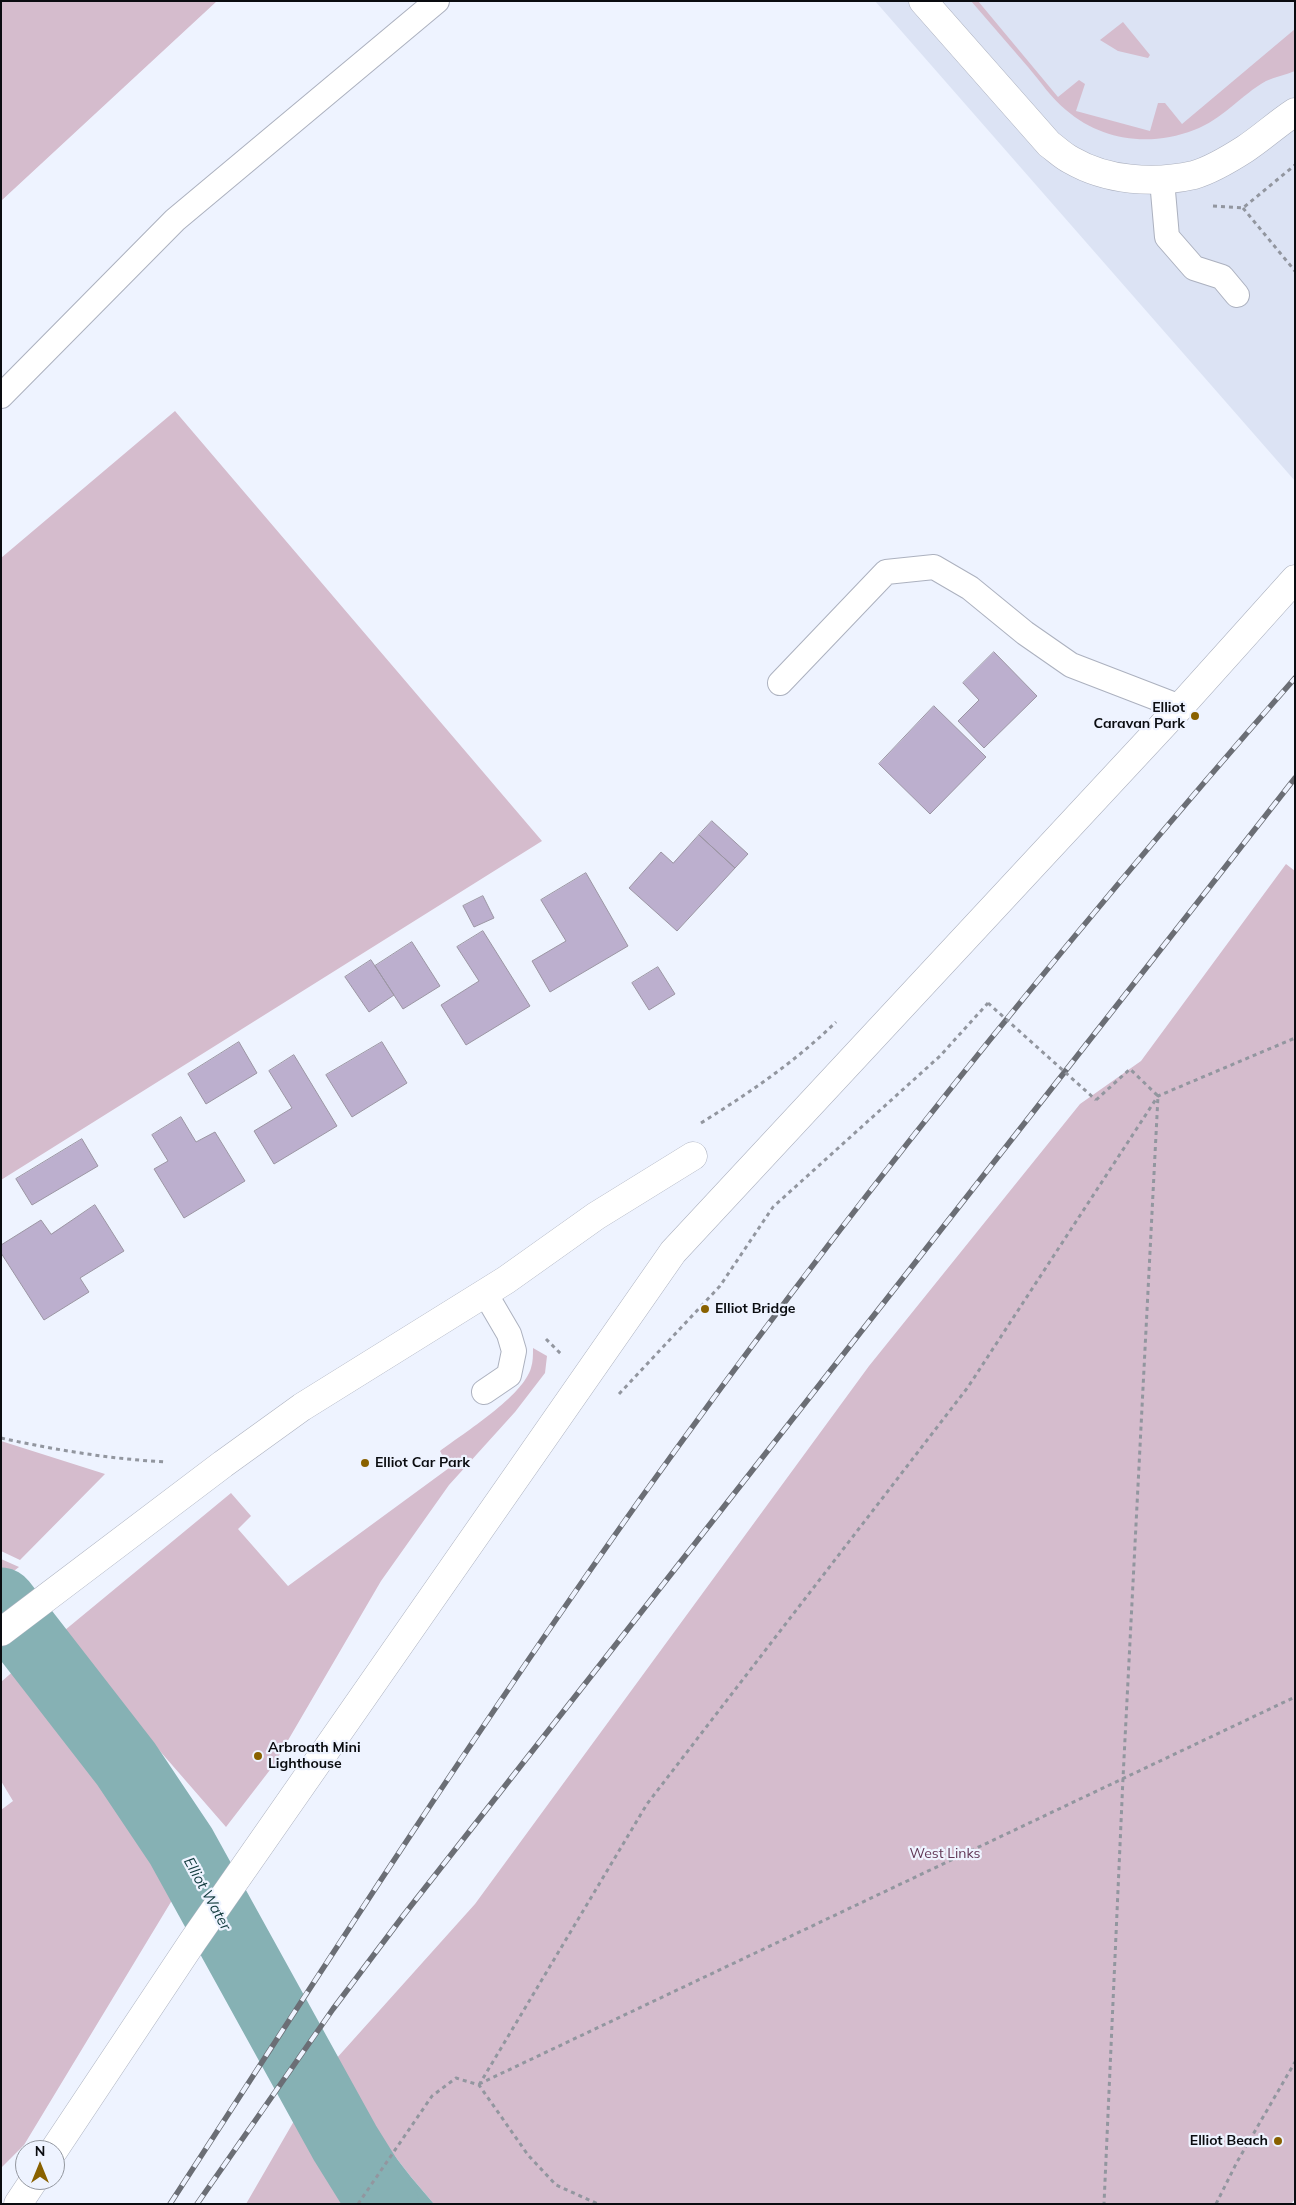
<!DOCTYPE html>
<style>
body{margin:0}
#map{position:relative;width:1296px;height:2205px;overflow:hidden;background:#eef3ff;font-family:Mulish,sans-serif}
canvas{display:block}
.frame{position:absolute;inset:0;border:2px solid #0a0c10;pointer-events:none}
.north{position:absolute;left:15px;top:2140px;width:50px;height:50px;box-sizing:border-box;background:#eef3ff;border:1px solid #93979f;border-radius:50%;rotate:0deg;font-size:14px;font-weight:700;line-height:20px;text-align:center;color:#0a0c10}
.north::after{content:'';display:block;margin:auto;width:18px;height:22px;background:#896100;clip-path:polygon(50% 0,100% 100%,50% 72%,0 100%)}
</style>
<div id="map">
<canvas width="1296" height="2205"></canvas>
<div class="frame"></div>
<div class="north">N</div>
</div>
<script>
const context = document.querySelector('canvas').getContext('2d');
context.lineJoin = 'round';
function paint(path, color) { context.fillStyle = color; context.fill(path, 'evenodd'); }
function stroke(path, color, width, dash) { context.strokeStyle = color; context.lineWidth = width; context.lineCap = dash ? 'butt' : 'round'; context.setLineDash(dash || []); context.stroke(path); }
function label(font, color, halo, rows, align = 'center') {
  context.font = font + ' Mulish,sans-serif'; context.lineWidth = 4.5; context.setLineDash([]); context.textBaseline = 'middle'; context.strokeStyle = halo; context.fillStyle = color; for (const [text, x, y, turn = 0] of rows) {
    context.save(); context.translate(x, y); context.rotate((+turn || 0) * Math.PI / 180); context.textAlign = isNaN(turn) ? turn : align; if (halo) context.strokeText(text, 0, 0); context.fillText(text, 0, 0); context.restore();
  }
}
const built = new Path2D(`
 M875,1H1295V481Z`);
const green = new Path2D(`
 M1,1H217L1,201Z
 M971,1H978L1058,97L1079,80L1085,84L1076,111L1150,131L1158,103H1165L1182,124L1295,29V71C1285,75 1275,77 1266,81C1241,95 1222,120 1194,130C1150,147 1102,141 1066,110C1052,99 1040,81 1028,67C1009,45 990,23 971,1Z
 M1123,22L1150,55L1148,58L1118,51L1100,40Z
 M175,411L542,841L1,1180V558Z
 M1286,864L1295,871V2199L1291,2204H434L411,2177L327,2069L475,1904L869,1366L1080,1104L1141,1061Z
 M533,1348L547,1356L545,1373L515,1412L449,1485L381,1581L273,1766L226,1827L59,1635L231,1493L251,1516L238,1529L288,1586L449,1468L440,1451C464,1433 523,1396 531,1368C533,1362 533,1355 533,1348Z
 M1,1441L105,1474L20,1560L1,1551Z
 M1,1559L19,1567L1,1581Z
 M33,1654L180,1887L24,2145L1,2168V1810L13,1801L1,1781V1682Z
 M294,2121L351,2204H246Z`);
const water = new Path2D(`
 M327,2069L411,2177L434,2204H351L294,2121Z`);
const river = new Path2D(`
 M1,1603L126,1764L181,1846L345,2143L383,2204`);
const building = new Path2D(`
 M994,652L1037,696L984,748L958,721L979,700L963,683Z
 M934,706L986,757L930,814L879,764Z
 M712,821L748,854L735,868L699,835Z
 M699,835L735,868L677,931L629,888L661,852L673,863Z
 M586,873L628,946L550,992L532,961L566,941L541,900Z
 M483,896L494,918L474,927L463,906Z
 M483,931L530,1006L466,1045L441,1005L479,981L457,947Z
 M412,942L440,986L403,1009L375,966Z
 M371,960L394,995L369,1012L345,977Z
 M658,967L675,994L649,1010L632,983Z
 M239,1042L257,1073L206,1104L188,1074Z
 M382,1042L407,1083L352,1117L326,1075Z
 M294,1055L337,1126L274,1164L254,1131L292,1108L269,1071Z
 M181,1117L196,1142L215,1132L245,1181L184,1218L154,1169L168,1161L152,1135Z
 M82,1139L98,1166L32,1205L16,1179Z
 M95,1205L124,1251L80,1278L89,1292L44,1320L1,1253V1245L41,1220L51,1234Z`);
const path = new Path2D(`
 M1213,206L1243,208L1295,165
 M1243,208L1295,271
 M1096,1100L1130,1069L1158,1096L1123,1778L1104,2204
 M701,1123C749,1093 795,1062 836,1022
 M546,1339L561,1354
 M619,1394L720,1286L773,1207L940,1056L988,1003
 M1,1438C56,1450 110,1459 166,1462
 M479,2084L1295,1697
 M479,2085L647,1804L968,1387L1158,1096L1295,1038
 M358,2204L432,2096L456,2078L479,2085L528,2155L556,2185L598,2204
 M1216,2204L1237,2162L1295,2062`);
const service = new Path2D(`
 M1162,180L1167,237L1194,268L1222,277L1237,295
 M1,396L175,220L437,1
 M780,683L886,572L934,567L970,588L1025,633L1071,665L1180,707
 M484,1392L509,1375L514,1351L509,1334L485,1293`);
const minor = new Path2D(`
 M923,1L1049,144C1056,149 1063,156 1071,160C1107,181 1154,184 1194,175C1211,170 1231,158 1245,149C1263,137 1278,123 1295,112
 M1,1632L223,1464L302,1407L506,1280L596,1216L693,1156`);
const primary = new Path2D(`
 M54,2150L193,1941L673,1252L1180,707L1295,579
 M18,2204L34,2180`);
const rail = new Path2D(`
 M170,2204C324,1966 477,1729 641,1498C844,1214 1064,941 1295,678
 M197,2204L333,2009L403,1916L1295,778`);
const pathBridge = new Path2D(`
 M988,1003L1096,1100`);
const markers = [
 [1195,716,5,"#896100"],
 [705,1309,5,"#896100"],
 [365,1463,5,"#896100"],
 [258,1756,5,"#896100"],
 [1278,2141,5,"#896100"]
];
const poiNames = [
 ["Elliot",1185,708,"right"],
 ["Caravan Park",1185,724,"right"],
 ["Elliot Bridge",715,1309],
 ["Elliot Car Park",375,1463],
 ["Arbroath Mini",268,1748],
 ["Lighthouse",268,1764],
 ["Elliot Beach",1268,2141,"right"]
];
const parkNames = [
 ["West Links",945,1854]
];
const waterNames = [
 ["Elliot Water",207,1894,61]
];
paint(built, '#dce3f4');
paint(green, '#d5bccd');
paint(water, '#86b1b4');
stroke(river, '#86b1b4', 71);
paint(building, '#bcafce');
stroke(building, '#9b95a3', 1);
stroke(service, '#acb1bf', 26);
stroke(minor, '#acb1bf', 29);
stroke(primary, '#acb1bf', 29);
stroke(path, '#92969f', 3, [4, 4]);
stroke(service, '#fff', 24);
stroke(minor, '#fff', 28);
stroke(primary, '#fff', 28);
stroke(rail, '#6b6e75', 5.5);
stroke(rail, '#eef3ff', 4, [11]);
stroke(pathBridge, '#92969f', 3, [4, 4]);
for (const [x, y, r, color] of markers) { const dot = new Path2D(); dot.arc(x, y, r, 0, 2 * Math.PI); context.fillStyle = color; context.fill(dot); stroke(dot, '#eef3ff', 2); }
label('bold 14px', '#0a0c10', '#eef3ff', poiNames, 'left');
label('14px', '#613655', '#eef3ff', parkNames);
label('italic 15px', '#0e383b', '#eef3ff', waterNames);
</script>
